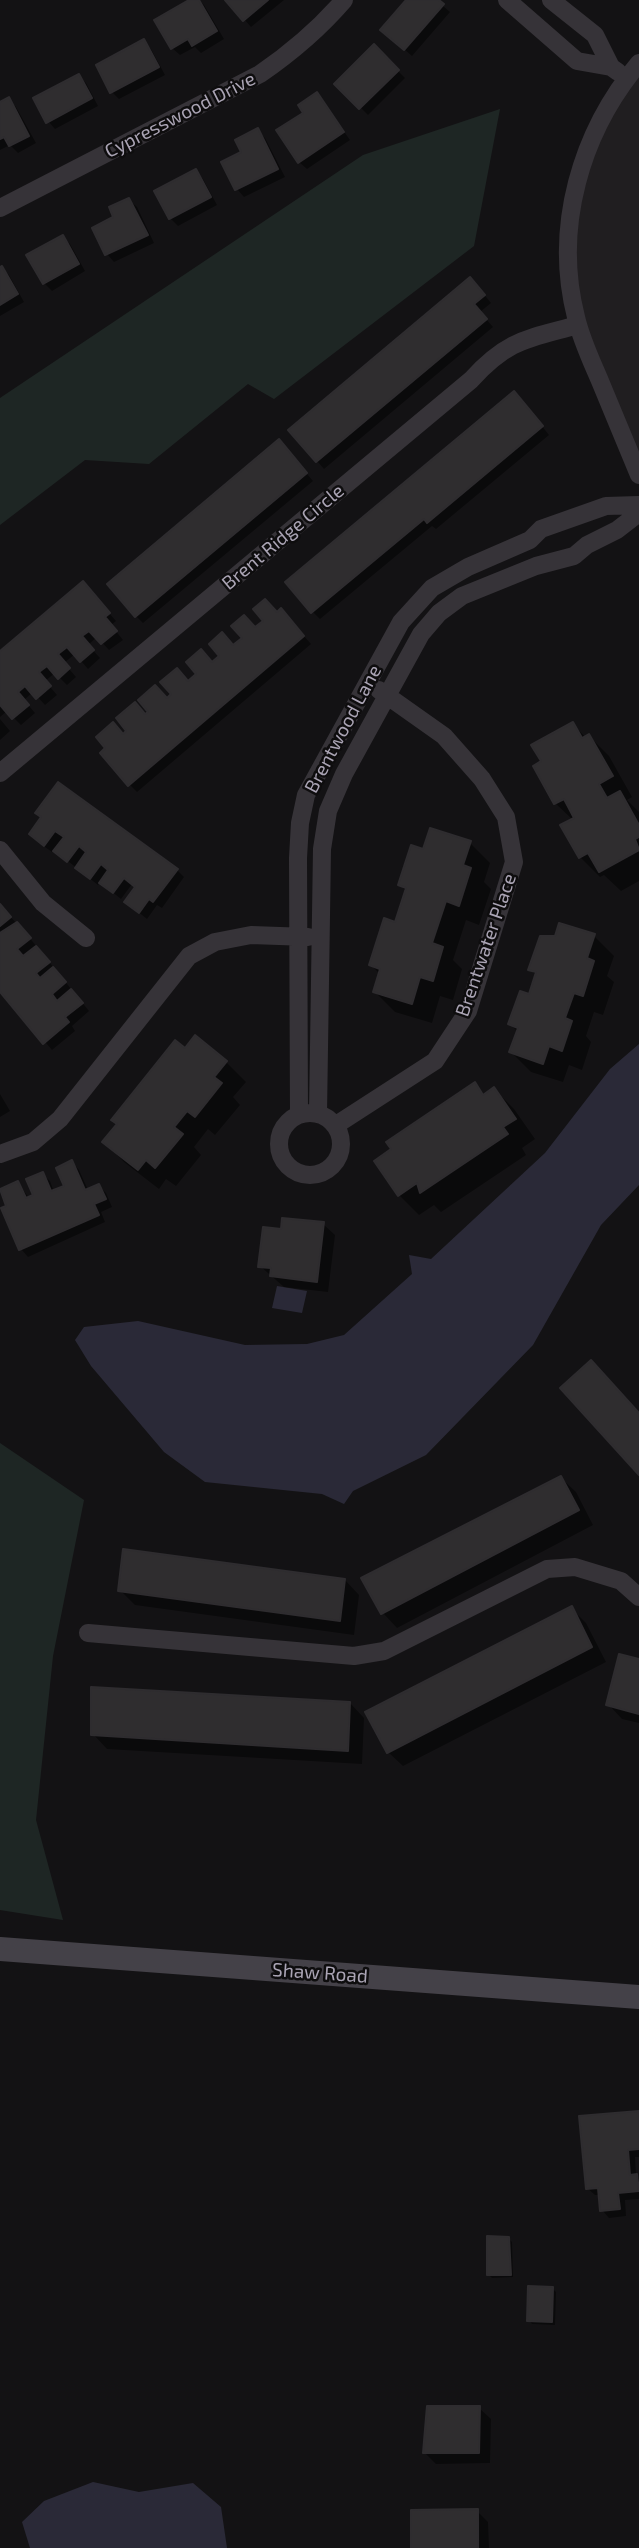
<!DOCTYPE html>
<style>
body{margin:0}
canvas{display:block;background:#131214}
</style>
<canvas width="639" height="2548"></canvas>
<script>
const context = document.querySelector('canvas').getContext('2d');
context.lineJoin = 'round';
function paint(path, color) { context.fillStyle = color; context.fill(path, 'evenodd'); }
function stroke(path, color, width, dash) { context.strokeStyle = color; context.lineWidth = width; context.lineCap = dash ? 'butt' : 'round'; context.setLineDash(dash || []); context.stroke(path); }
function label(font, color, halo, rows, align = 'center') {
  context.font = font + ' "Exo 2",sans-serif'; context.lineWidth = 5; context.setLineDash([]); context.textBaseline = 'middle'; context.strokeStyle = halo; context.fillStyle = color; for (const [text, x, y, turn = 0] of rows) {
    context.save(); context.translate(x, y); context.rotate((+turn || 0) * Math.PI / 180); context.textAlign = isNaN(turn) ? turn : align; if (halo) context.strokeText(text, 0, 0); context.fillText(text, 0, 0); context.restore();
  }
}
const built = new Path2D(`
 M639,63V475L575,315V187Z`);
const green = new Path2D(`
 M500,109L474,246L274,399L248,384L149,464L85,460L0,525V398L363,155Z
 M0,1443L84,1500L53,1656L36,1820L63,1920L0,1910Z`);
const water = new Path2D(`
 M639,1044V1185L601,1225L533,1345L426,1455L353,1491L344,1504L322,1494L205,1482L164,1452L91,1366L75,1340L84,1327L138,1321L245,1345L307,1344L344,1335L412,1274L409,1255L431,1259L545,1153L610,1069Z
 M277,1286L307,1291L302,1313L272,1308Z
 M93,2482L139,2492L193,2483L221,2507L227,2548H30L22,2522L44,2501Z`);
const shadow = new Path2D(`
 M192,0H199L204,5L224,39L201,53L195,47L180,55L172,48Z
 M227,0H284L251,27Z
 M408,0H436L450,12L412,56L390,37Z
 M143,42L151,49L165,75L119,99L112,92Z
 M374,47L405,78L368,115L337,84Z
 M79,76L86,83L98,106L55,129L48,121Z
 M317,94L350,140L307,169L299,162L305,113Z
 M9,99L16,107L36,143L18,153L10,145L0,150V104Z
 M258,131L265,138L285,177L244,197L237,189L223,163L243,153Z
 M196,171L203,179L217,205L178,226L170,218Z
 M129,200L137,207L154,243L114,262L107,254L94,229L116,218Z
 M62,237L70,244L85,271L52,291L44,283Z
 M2,268L9,275L24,302L0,316V269Z
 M478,287L491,303L480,312L493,327L324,469L291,431Z
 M522,401L549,435L436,529L432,526L320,619L313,612Z
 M286,449L313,481L143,623L136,616Z
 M90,591L116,621L111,625L123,640L109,650L97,637L88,645L100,658L88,669L75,654L64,663L76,677L67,685L55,673L45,681L57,695L45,705L33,692L24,700L35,713L21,725L7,711L0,717V653Z
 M277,614L288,618L311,644L137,792L129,784L124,735Z
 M0,719L10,731L0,740Z
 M573,724L586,738L589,736L609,756L632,797L627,800L639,812V881L621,891L604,875L600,877L580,857L573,820L555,803L543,762Z
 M43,818L177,870L184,877L162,908L157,905L147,919L126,902L137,888L132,884L121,899L100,882L98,885L54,850L52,852L38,842L31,834Z
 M470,843L490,863L484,882L491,889L479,925L466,920L453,960L462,969L453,1000L440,996L432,1023L395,1012L375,992L380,974L371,965L396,924L406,891L400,885L424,851Z
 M0,906L24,931L89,1011L72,1026L75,1031L52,1050L0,989Z
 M594,936L614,956L607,976L614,982L603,1015L594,1012L586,1036L591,1042L582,1070L569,1065L563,1082L531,1072L511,1052L518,1032L510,1024L530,996L537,976L530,969Z
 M185,1050L226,1062L246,1082L233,1097L240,1105L215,1135L208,1129L194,1147L201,1155L176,1186L166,1179L159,1189L124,1162L105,1142Z
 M474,1085L485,1095L494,1089L514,1109L535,1139L522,1148L526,1155L441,1212L434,1205L419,1215L399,1195Z
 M0,1094L10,1111L0,1117Z
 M72,1162L79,1170L88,1190L99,1186L106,1193L112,1207L101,1212L105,1222L28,1257L21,1249L8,1207L18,1183L29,1198L35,1196L42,1174L50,1181L54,1192L66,1186Z
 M323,1224L335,1235L328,1292L284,1287L260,1266L283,1231Z
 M561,1478L576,1492L593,1525L397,1628L383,1613L364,1578Z
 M345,1580L359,1595L354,1635L135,1605L120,1590Z
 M571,1608L586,1623L606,1662L403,1766L388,1752Z
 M639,1660V1723L622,1719L608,1704Z
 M350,1703L364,1718L362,1764L107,1749L93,1734Z
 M639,2112V2157H635L636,2176L639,2178V2199L625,2200L626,2216L609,2218L602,2210L600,2195H595L587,2188Z
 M509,2239L512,2242L513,2277L492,2278L488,2274Z
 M553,2289L556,2292L555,2325L532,2324L529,2320Z
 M479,2408L491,2419L490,2463L436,2464L425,2453Z
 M477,2511L488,2522L489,2548H413Z`);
const building = new Path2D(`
 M189,0H199L217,31L192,46L188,39L171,49L154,20Z
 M225,0H268L243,21Z
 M406,0H439L444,4L404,50L380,30Z
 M144,39L159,67L110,93L96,65Z
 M374,44L399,70L359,109L334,84Z
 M79,74L92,98L46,123L33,98Z
 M317,92L344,132L298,163L276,130L303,113L298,105Z
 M9,97L29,136L9,146L4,137L0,139V102Z
 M258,128L278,169L235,190L221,162L241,152L235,140Z
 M196,169L211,197L169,219L154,191Z
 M129,198L148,235L105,255L92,228L113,217L109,207Z
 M63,235L79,264L43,284L26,255Z
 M2,266L18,294L0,305V267Z
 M470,277L485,295L474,304L487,319L316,462L288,430Z
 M514,391L543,426L427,523L424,519L311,613L285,582Z
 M279,439L307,473L135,617L107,584Z
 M83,581L110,613L105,617L117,631L101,644L89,631L82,636L94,650L80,662L67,647L58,654L70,668L58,679L47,666L39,672L51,686L36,699L25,686L18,692L29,705L12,719L0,705V651Z
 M265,599L277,612L281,608L304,636L128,786L100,753L105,748L96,737L113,722L123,734L126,731L116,718L135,702L145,714L148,712L138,700L155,685L167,698L171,694L160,682L177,668L188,681L196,674L186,662L201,649L212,662L219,656L209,644L222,632L233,645L242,638L231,626L244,615L255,627L263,621L253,609Z
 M573,722L582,738L589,734L613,776L599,784L607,798L620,791L639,825V837L635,839L639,850L599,872L588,853L579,858L560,825L574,818L564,799L554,804L533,766L541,761L531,745Z
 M58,782L178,869L153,902L149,899L139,913L124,902L135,887L124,878L113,893L99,883L108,870L101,864L90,879L75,868L86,852L79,846L67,862L53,851L64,837L55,831L44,846L29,834L41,817L35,813Z
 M430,828L471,841L463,865L471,868L459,906L446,901L432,943L443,947L433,981L420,977L412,1004L373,992L380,969L369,965L384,918L395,922L406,888L398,885L411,845L423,849Z
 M0,904L11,917L0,926Z
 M17,922L31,938L17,949L23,956L36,946L50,962L36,973L40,978L53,967L66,982L52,994L57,1001L71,989L83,1003L65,1017L69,1022L43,1044L0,992V933Z
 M559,923L595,934L587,958L594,961L583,996L574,993L565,1018L572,1021L562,1051L549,1046L543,1064L509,1052L518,1028L508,1024L520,991L529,994L536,972L528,970L540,936H555Z
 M195,1035L227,1061L214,1077L222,1083L195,1117L187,1111L174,1127L183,1134L155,1168L146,1160L138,1170L102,1142L117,1124L111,1120L175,1040L185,1048Z
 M475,1082L483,1095L494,1087L516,1119L503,1127L508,1134L420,1193L417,1183L398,1196L374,1161L391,1149L386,1142Z
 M72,1160L85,1190L99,1184L106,1199L94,1204L99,1215L19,1250L1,1208L6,1206L0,1189L18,1181L26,1198L33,1195L26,1179L43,1172L51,1191L64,1186L56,1168Z
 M282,1218L324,1222L317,1282L270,1276L271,1268L258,1267L263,1227L281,1229Z
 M591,1360L639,1413V1475L560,1388Z
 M561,1476L579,1510L381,1614L361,1578Z
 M123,1549L345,1579L340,1621L118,1591Z
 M572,1606L592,1647L387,1753L365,1712Z
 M619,1654L639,1659V1714L606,1705Z
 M91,1687L350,1702L348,1751L91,1735Z
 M639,2111V2149L628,2150L630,2175L637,2174L639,2191L618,2193L620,2209L600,2211L598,2188L586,2189L579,2116Z
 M487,2236L509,2237L511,2275H487Z
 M528,2286L553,2287L552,2322L527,2321Z
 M427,2406H480L479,2453H423Z
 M478,2509V2548H411V2510Z`);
const street = new Path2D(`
 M507,0L577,61L611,67
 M551,0L595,35L611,67L618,72
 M639,63C581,132 553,227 576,317C581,339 591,360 600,381C613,412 626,444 639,475
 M0,208L260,74C292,52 319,29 344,0
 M0,773L471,380C508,339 528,339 578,325
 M0,850L43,903L86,938
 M318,1113L322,849L328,811L344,774L421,634L439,613L462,596L536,566L574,556L587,545L617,530L639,513
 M279 1144a31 31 0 1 1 62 0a31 31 0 1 1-62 0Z
 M299,1115L298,858L300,823L306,795L401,622L432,588L468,567L530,540L541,529L606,506L639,505
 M336,1125L435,1061L468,1011L514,862L506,817L482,779L444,736L379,690
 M0,1154L33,1142L60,1119L189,956L215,942L251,935L308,937
 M88,1633L354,1656L384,1651L547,1569L575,1567L621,1581L639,1597`);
const secondary = new Path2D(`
 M0,1949L639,1997`);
const streetNames = [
 ["Cypresswood Drive",180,115,-27],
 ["Brent Ridge Circle",283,537,-40],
 ["Brentwood Lane",343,729,-62],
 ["Brentwater Place",486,945,-71],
 ["Shaw Road",320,1973,4]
];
paint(built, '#201e20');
paint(green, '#1e2624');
paint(water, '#2a2937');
paint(shadow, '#0007');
paint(building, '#2f2d2f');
stroke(building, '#2e2c2f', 2);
stroke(street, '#363338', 18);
stroke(secondary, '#444148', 24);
label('19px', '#aaa4b4', '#0e0d0e', streetNames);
</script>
